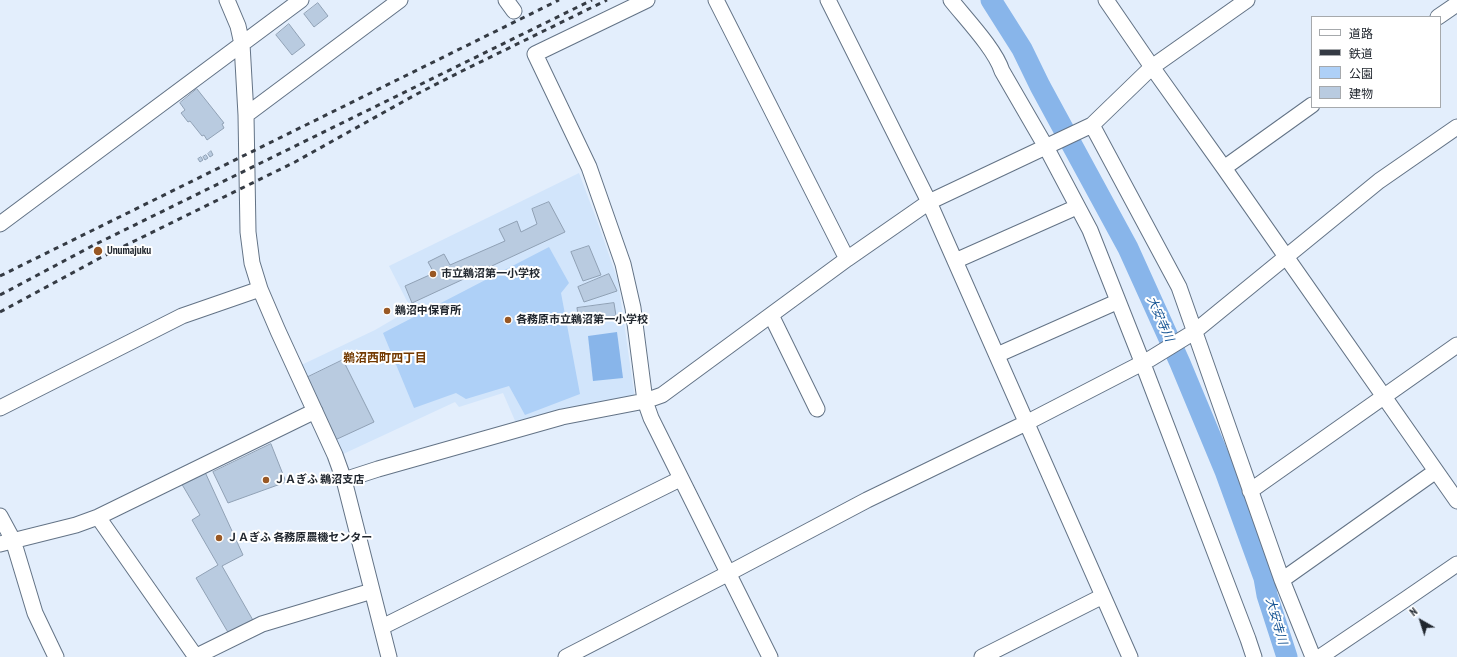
<!DOCTYPE html>
<meta charset="utf-8">
<style>
body{margin:0}
#map{position:relative;width:1457px;height:657px;overflow:hidden;background:#e3eefc;font-family:"PT Sans Narrow","Noto Sans JP",sans-serif}
canvas{display:block}
.legend{position:absolute;left:1311px;top:16px;width:130px;height:92px;box-sizing:border-box;background:#fff;border:1px solid #a6a9ac;margin:0;padding:5px 7px;list-style:none;font-size:12px;color:#21272f}
.legend li{display:flex;align-items:center;gap:8px;height:20px}
.legend b{width:20px;border:1px solid #a6a9ac}
.north{position:absolute;left:1401px;top:601px;width:40px;height:40px;-webkit-text-stroke:3px #fff;paint-order:stroke;rotate:321deg;font-size:11px;font-weight:700;line-height:16px;text-align:center;color:#21272f}
.north::after{content:'';display:block;margin:auto;width:14px;height:18px;background:#21272f;clip-path:polygon(50% 0,100% 100%,50% 72%,0 100%)}
</style>
<div id="map">
<canvas width="1457" height="657"></canvas>
<ul class="legend">
<li><b style="height:5px;background:#fff"></b>道路</li>
<li><b style="height:5px;background:#353b44"></b>鉄道</li>
<li><b style="height:11px;background:#aed0f7"></b>公園</li>
<li><b style="height:11px;background:#b9cbe0"></b>建物</li>
</ul>
<div class="north">N</div>
</div>
<script>
const context = document.querySelector('canvas').getContext('2d');
context.lineJoin = 'round';
function paint(path, color) { context.fillStyle = color; context.fill(path, 'evenodd'); }
function stroke(path, color, width, dash) { context.strokeStyle = color; context.lineWidth = width; context.lineCap = dash ? 'butt' : 'round'; context.setLineDash(dash || []); context.stroke(path); }
function label(font, color, halo, rows, align = 'center') {
  context.font = font + ' "PT Sans Narrow","Noto Sans JP",sans-serif'; context.lineWidth = 4; context.setLineDash([]); context.textBaseline = 'middle'; context.strokeStyle = halo; context.fillStyle = color; for (const [text, x, y, turn = 0] of rows) {
    context.save(); context.translate(x, y); context.rotate((+turn || 0) * Math.PI / 180); context.textAlign = isNaN(turn) ? turn : align; if (halo) context.strokeText(text, 0, 0); context.fillText(text, 0, 0); context.restore();
  }
}
const built = new Path2D(`
 M579,173L599,226L618,281L635,399L516,423L503,393L459,407L455,402L341,455L295,368L375,330L411,309L389,266Z`);
const green = new Path2D(`
 M549,247L569,283L561,293L580,394L525,415L509,386L466,399L456,393L414,408L383,333Z`);
const water = new Path2D(`
 M617,332L623,378L593,381L588,336Z`);
const river = new Path2D(`
 M991,0L1022,49L1040,86L1128,248L1180,363L1225,471L1264,578L1267,595L1287,657`);
const building = new Path2D(`
 M318,3L328,16L314,27L304,14Z
 M289,24L305,45L292,55L276,35Z
 M197,89L224,123L222,124L224,128L207,140L204,135L202,136L190,121L188,122L181,113L185,110L180,103Z
 M211,151L213,155L210,157L208,154Z
 M206,155L208,158L205,160L203,157Z
 M201,157L203,160L200,162L198,159Z
 M549,202L565,232L412,303L405,286L434,273L428,262L444,254L450,265L505,241L499,229L517,221L521,232L537,224L532,209Z
 M589,246L601,275L583,281L571,252Z
 M609,274L617,291L584,302L578,287Z
 M614,303L616,316L579,320L577,308Z
 M343,360L374,422L335,440L304,379Z
 M271,444L286,482L228,503L213,472Z
 M205,472L243,555L222,566L254,622L229,634L196,578L218,565L192,520L200,515L180,481Z`);
const minor = new Path2D(`
 M227,0L238,26L242,44L246,115L248,232L252,263L260,289L278,331L335,455L344,480L389,657
 M506,0L514,11
 M647,0L535,54L589,167L623,264L633,308L645,401L651,418L770,657
 M716,0L847,259
 M828,0L929,202L1130,657
 M951,0C966,19 995,49 1002,71L1046,147L1090,230L1143,364L1248,639L1254,657
 M1106,0L1152,67L1224,168L1457,501
 M1438,17L1457,4
 M246,115L400,0
 M1092,125L1179,287L1282,580L1313,657
 M1224,168L1312,105
 M0,224L301,0
 M955,261L1070,210
 M771,315L817,409
 M997,355L1112,304
 M0,408L182,316L260,289
 M344,480L378,469L562,417L645,401L662,395L847,259L929,202L1092,125L1152,67L1247,0
 M1250,491L1457,345
 M0,516L13,540L35,613L56,657
 M98,517L196,657
 M0,544L76,525L98,517L315,411
 M1282,580L1436,471
 M382,627L680,479
 M195,657L262,624L372,591
 M566,657L729,573L867,500L1026,423L1150,359L1194,332L1379,181L1457,127
 M982,657L1103,596
 M1320,657L1406,599L1457,564`);
const rail = new Path2D(`
 M0,276L559,0
 M0,295L94,245L592,0
 M0,312L100,258L295,162L415,95L462,71L607,0`);
const markers = [
 [98,251,5,"#995824"],
 [433,274,4,"#995824"],
 [387,311,4,"#995824"],
 [508,320,4,"#995824"],
 [266,480,4,"#995824"],
 [219,538,4,"#995824"]
];
const poiNames = [
 ["Unumajuku",107,251],
 ["市立鵜沼第一小学校",441,274],
 ["鵜沼中保育所",395,311],
 ["各務原市立鵜沼第一小学校",516,320],
 ["ＪＡぎふ 鵜沼支店",274,480],
 ["ＪＡぎふ 各務原農機センター",227,538]
];
const waterNames = [
 ["大安寺川",1160,319,66],
 ["大安寺川",1276,621,74]
];
const neighbourhoodNames = [
 ["鵜沼西町四丁目",385,359]
];
paint(built, '#d2e5fb');
paint(green, '#aed0f7');
paint(water, '#88b5ea');
stroke(river, '#88b5ea', 21);
paint(building, '#b9cbe0');
stroke(building, '#90a1b5', 1);
stroke(minor, '#637386', 17);
stroke(minor, '#fff', 15);
stroke(rail, '#353b44', 3, [5, 5]);
for (const [x, y, r, color] of markers) { const dot = new Path2D(); dot.arc(x, y, r, 0, 2 * Math.PI); context.fillStyle = color; context.fill(dot); stroke(dot, '#fff', 1.5); }
label('bold 11px', '#21272f', '#fff', poiNames, 'left');
label('italic 12px', '#165493', '#fff', waterNames);
label('bold 12px', '#733a02', '#fff', neighbourhoodNames);
</script>
